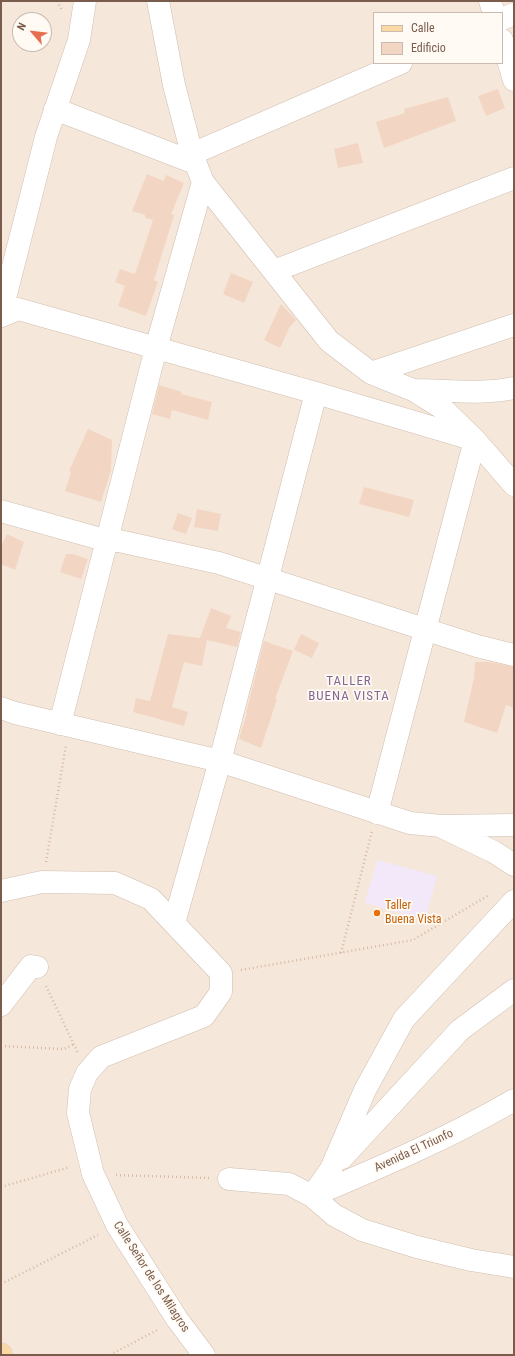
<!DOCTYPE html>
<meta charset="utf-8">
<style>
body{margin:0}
#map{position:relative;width:515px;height:1356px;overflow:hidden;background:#fdf6ec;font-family:"Roboto Condensed",sans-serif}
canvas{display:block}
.frame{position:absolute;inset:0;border:2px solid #7a5c4d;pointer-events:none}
.legend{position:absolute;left:373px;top:12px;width:130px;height:52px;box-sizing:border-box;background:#fffaf3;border:1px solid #cabbb1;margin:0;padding:5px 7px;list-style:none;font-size:12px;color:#7a5c4d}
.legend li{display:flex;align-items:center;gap:8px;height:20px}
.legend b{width:20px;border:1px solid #cabbb1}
.north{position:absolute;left:12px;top:12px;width:40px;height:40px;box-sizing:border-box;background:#fffaf3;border:1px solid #cabbb1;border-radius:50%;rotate:298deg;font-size:11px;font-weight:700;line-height:16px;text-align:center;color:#7a5c4d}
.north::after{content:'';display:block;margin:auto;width:14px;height:18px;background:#e76f51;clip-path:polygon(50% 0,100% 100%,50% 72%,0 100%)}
</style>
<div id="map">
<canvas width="515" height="1356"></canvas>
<div class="frame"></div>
<ul class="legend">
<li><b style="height:5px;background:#fbd9a5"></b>Calle</li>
<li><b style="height:11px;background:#f3d5c3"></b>Edificio</li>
</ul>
<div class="north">N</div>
</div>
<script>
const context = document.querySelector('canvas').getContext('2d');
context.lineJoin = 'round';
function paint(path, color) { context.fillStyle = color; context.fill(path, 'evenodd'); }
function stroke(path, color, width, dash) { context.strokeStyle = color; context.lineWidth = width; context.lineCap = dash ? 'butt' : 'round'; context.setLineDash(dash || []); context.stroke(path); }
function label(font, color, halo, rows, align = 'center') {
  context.font = font + ' "Roboto Condensed",sans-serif'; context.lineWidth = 3.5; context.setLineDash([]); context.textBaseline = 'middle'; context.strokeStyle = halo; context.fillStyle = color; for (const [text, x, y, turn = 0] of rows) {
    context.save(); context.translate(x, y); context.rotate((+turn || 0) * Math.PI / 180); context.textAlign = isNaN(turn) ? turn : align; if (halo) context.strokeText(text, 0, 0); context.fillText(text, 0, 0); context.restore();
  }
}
const residential = new Path2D(`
 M1,1H514V1355H1ZM374,13H502V63H374ZM20,20H44V44H20Z`);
const education = new Path2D(`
 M377,860L437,876L425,920L365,903Z`);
const building = new Path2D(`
 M498,89L505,108L486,116L478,96Z
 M448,97L456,121L384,148L376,122L405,113L404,109Z
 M358,143L363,163L338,168L334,149Z
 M147,174L164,181L166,175L184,183L171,214L174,215L154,280L158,282L146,316L118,306L125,286L115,282L120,269L135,274L153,220L145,218V215L132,211Z
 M231,273L253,282L244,303L223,294Z
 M281,304L296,320L289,328L280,348L264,340Z
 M159,385L182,392L181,394L212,402L208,420L172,410L170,419L152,414Z
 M88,429L112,440L111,470L101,502L65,491L71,472L69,471Z
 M364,487L414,500L409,517L359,504Z
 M197,509L221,514L218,531L194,527Z
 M178,513L192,518L186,534L172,529Z
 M7,534L24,542L15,570L1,564V547Z
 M66,554H73L88,559L81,579L60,572Z
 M211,608L231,616L226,628L241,632L237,647L207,640L202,666L184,662L172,707L188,712L184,726L133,712L136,698L150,701L168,634L200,638Z
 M301,634L319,643L312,658L294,650Z
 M264,641L293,651L275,699H277L261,748L239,739L247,713H246Z
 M475,662H490L514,667V708L506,705L497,733L464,722L474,678Z`);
const path = new Path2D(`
 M57,1L62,10
 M46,862L66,745
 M341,953L372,831
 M241,970L413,940L489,895
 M46,986L78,1053
 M1,1046L64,1049L74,1044
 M116,1175L209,1178
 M1,1187L70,1167
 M1,1284L98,1235
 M110,1355L159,1329`);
const minor = new Path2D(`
 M158,1L174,85L192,154L203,182L329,341L371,373L413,390L442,408L475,440L514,485
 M490,1L494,13
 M502,19L514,14
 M502,40L514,80
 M55,109L195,163
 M192,154L401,63
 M274,271L514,178
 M1,314L46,137L79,40L85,1
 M1,316L18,309L316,393L475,440L377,813
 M371,373L514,325
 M414,390C448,390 480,395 514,388
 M1,511L108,541H119L219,563L477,646L514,655
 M1,708L15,713L220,761L410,823L441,826L514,825
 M60,724L156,348L203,182
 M444,828L494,852L514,865
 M1,891L42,882L115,883L151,899L221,973V992L204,1016L101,1057L87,1073L80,1089L78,1113L93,1174L117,1225L177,1319L204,1355
 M514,901L404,1019L365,1090L331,1169L312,1196L334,1215L362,1230L417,1247L471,1260L514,1267
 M174,923L220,761L316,393
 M1,1005L31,966L37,967
 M342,1158L460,1030L514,990
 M229,1179L289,1184L312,1196C381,1167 449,1138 514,1100`);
const major = new Path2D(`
 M1,1354V1355`);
const markers = [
 [377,913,4,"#e8710a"]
];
const foodNames = [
 ["Taller",385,906],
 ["Buena Vista",385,920]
];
const streetNames = [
 ["Avenida El Triunfo",414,1151,-25],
 ["Calle Señor de los Milagros",151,1277,57]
];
const neighbourhoodNames = [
 ["TALLER",349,682],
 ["BUENA VISTA",349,697]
];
paint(residential, '#f5e8da');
paint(education, '#f3e8fa');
paint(building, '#f3d5c3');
stroke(minor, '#d1beb0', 23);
stroke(major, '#dad1cd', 23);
stroke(path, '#d9b8a5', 2.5, [1, 3]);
stroke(minor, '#fff', 22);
stroke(major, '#fbd9a5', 22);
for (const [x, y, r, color] of markers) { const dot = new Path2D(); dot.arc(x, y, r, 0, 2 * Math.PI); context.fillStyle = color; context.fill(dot); stroke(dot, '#fffaf3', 1.5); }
label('12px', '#c56008', '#fffaf3', foodNames, 'left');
label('12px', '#7a5c4d', '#fffaf3', streetNames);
context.letterSpacing = '1px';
label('13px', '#846695', '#fffaf3', neighbourhoodNames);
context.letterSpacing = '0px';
</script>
